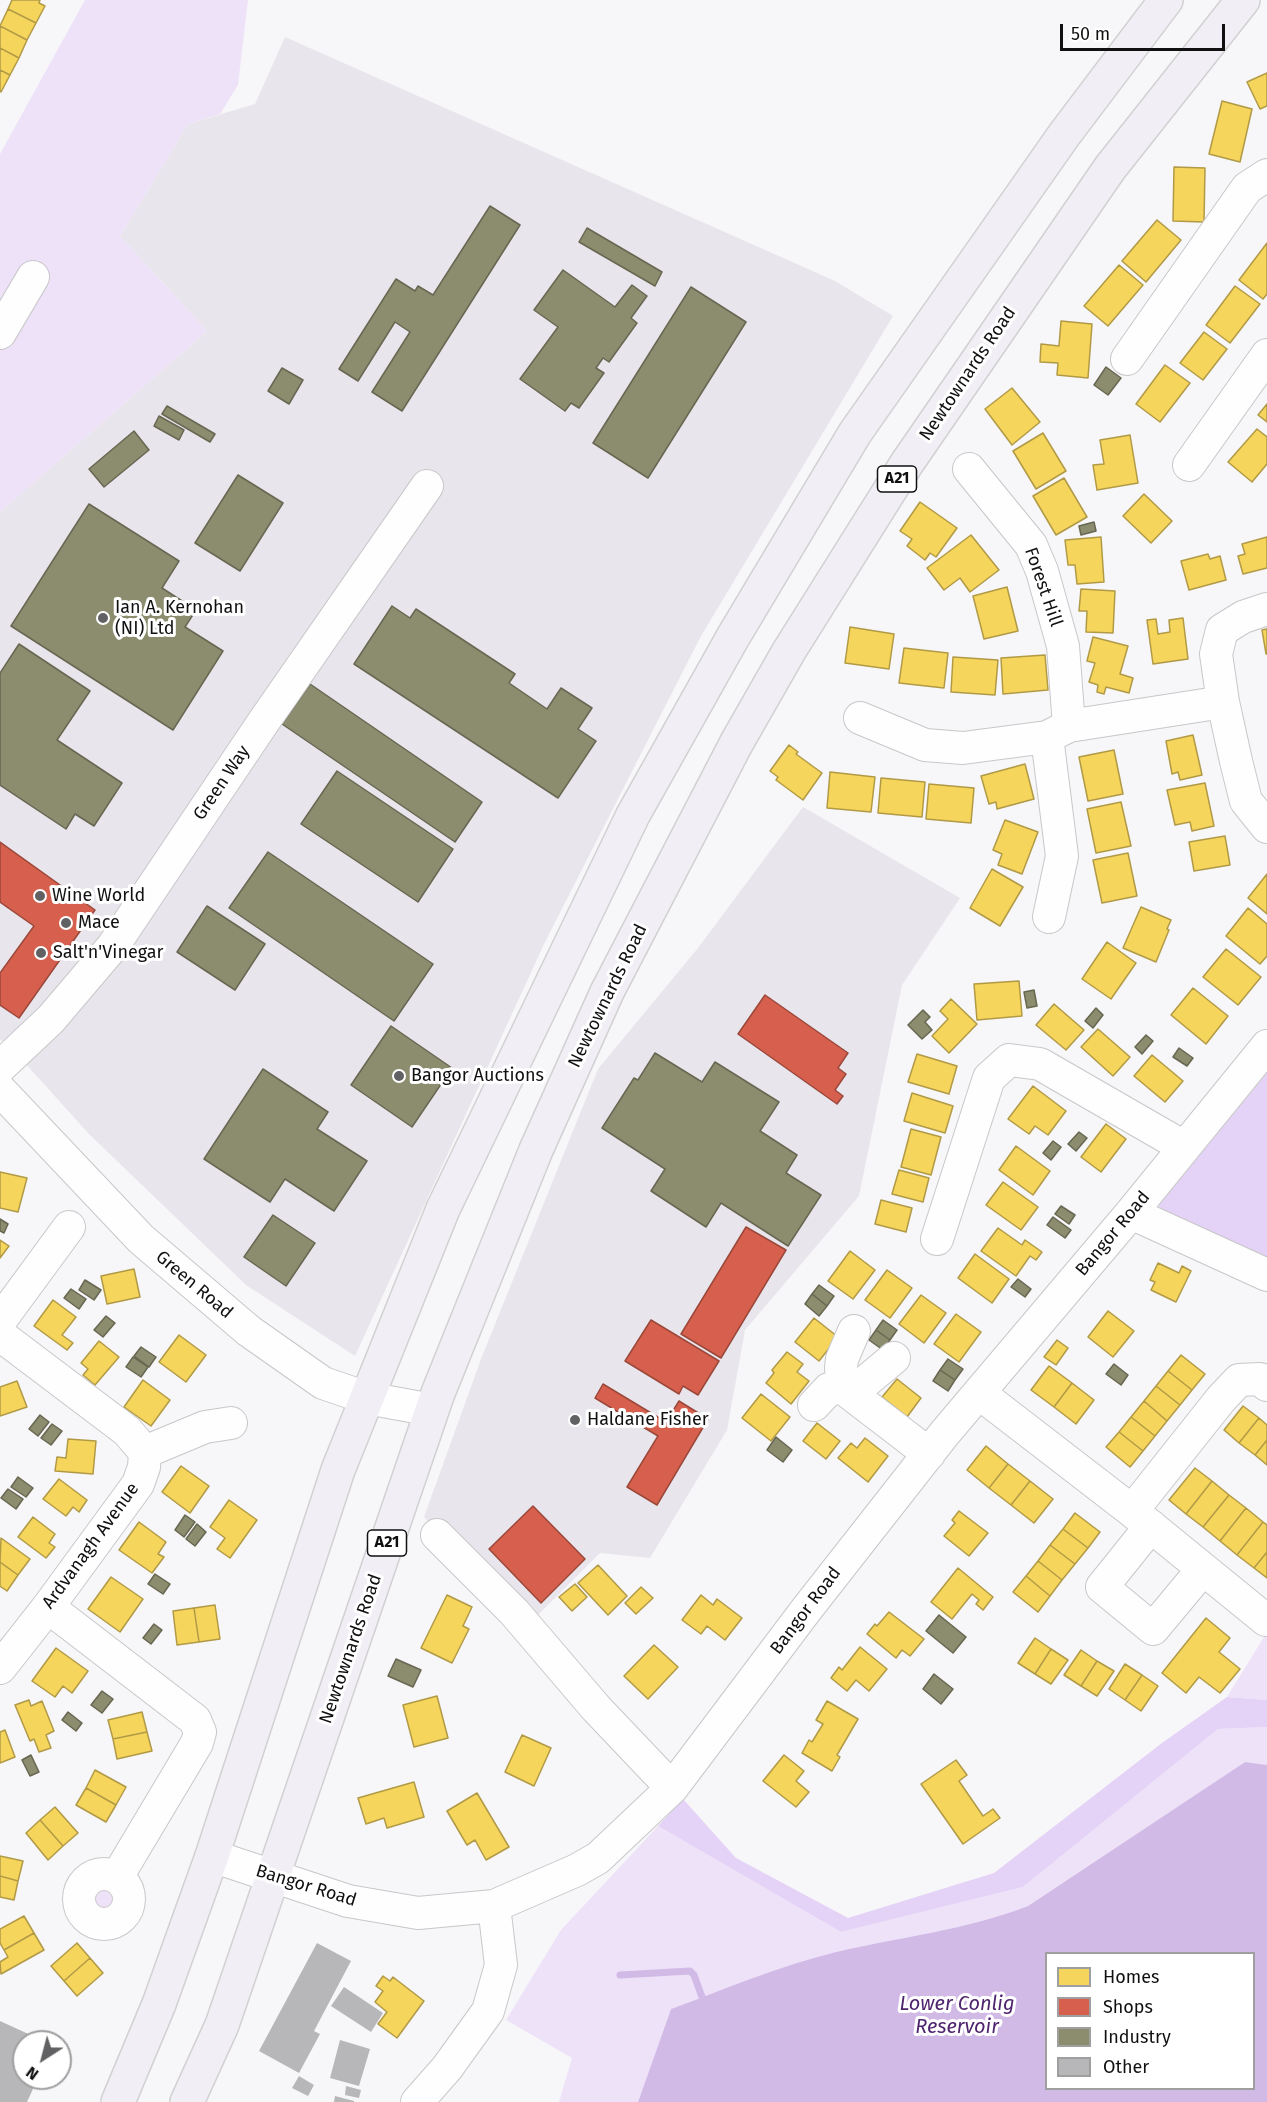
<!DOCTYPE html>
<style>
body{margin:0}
#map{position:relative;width:1267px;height:2102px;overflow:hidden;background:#f7f6f8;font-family:"Fira Sans",sans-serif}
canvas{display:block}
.legend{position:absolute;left:1045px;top:1952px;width:210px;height:138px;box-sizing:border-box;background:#fff;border:2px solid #9f9fa0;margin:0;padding:8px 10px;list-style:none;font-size:18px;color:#101011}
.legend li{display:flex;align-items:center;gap:12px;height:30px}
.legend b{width:30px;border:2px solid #9f9fa0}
.north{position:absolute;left:12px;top:2030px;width:60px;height:60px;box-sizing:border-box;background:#fff;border:2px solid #9f9fa0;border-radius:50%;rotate:216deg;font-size:16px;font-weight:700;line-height:24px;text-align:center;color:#101011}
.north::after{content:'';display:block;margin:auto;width:21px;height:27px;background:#616062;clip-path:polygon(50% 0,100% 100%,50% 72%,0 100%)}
.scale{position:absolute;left:1060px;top:24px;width:165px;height:27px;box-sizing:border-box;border:3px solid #101011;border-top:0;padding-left:8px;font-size:18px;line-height:21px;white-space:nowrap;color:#101011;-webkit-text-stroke:4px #fff;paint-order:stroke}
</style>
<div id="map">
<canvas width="1267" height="2102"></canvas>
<ul class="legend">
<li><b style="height:16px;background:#f6d55c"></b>Homes</li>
<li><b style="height:16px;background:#d6604d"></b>Shops</li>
<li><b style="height:16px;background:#8c8c6e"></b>Industry</li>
<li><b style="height:16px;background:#b7b6b8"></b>Other</li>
</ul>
<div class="north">N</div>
<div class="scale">50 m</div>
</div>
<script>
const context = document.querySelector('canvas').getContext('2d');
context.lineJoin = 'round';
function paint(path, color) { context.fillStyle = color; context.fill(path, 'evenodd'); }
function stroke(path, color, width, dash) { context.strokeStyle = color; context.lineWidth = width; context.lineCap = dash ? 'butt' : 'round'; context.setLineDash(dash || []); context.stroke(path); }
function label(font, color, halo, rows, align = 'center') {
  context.font = font + ' "Fira Sans",sans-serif'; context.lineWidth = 6; context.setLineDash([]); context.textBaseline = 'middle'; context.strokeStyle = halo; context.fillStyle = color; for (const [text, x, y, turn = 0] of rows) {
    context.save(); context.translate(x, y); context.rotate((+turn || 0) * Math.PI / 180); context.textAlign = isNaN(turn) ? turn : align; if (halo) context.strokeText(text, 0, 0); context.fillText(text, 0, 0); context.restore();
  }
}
const built = new Path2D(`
 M285,37L835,281L893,316L701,636L545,942L355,1356L246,1285L89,1134L6,1042L0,1040V512L207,331L120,236L188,124L255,104Z
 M803,807L960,898L902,985L859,1196L745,1330L727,1430L650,1558L600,1553L531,1622L424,1517L481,1359L598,1069L698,948Z`);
const green = new Path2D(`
 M85,0H248L238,85L220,114L188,124L120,236L207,331L0,512V154Z
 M1267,1632V1700L1227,1697Z
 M1267,1727V1765L1245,1762L1028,1906C966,1930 900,1937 836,1952C780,1966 726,1989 671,2009L638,2102H559L572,2058L506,2020L561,1930L658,1826L841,1932L1023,1887L1218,1729Z
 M88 1899a13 13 0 1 1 26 0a13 13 0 1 1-26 0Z`);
const forest = new Path2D(`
 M1267,1073V1266L1162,1219L1159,1205Z
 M1227,1697L1267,1700V1727L1218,1729L1023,1887L841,1932L658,1826L683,1799L736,1858L848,1918L994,1873L1162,1743Z`);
const water = new Path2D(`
 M1245,1762L1267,1765V2102H638L671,2009C725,1989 779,1966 836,1952C900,1937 966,1930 1028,1906ZM1046,1954H1254V2088H1046Z`);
const homes = new Path2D(`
 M12,0H40L39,3L45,6L36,23L8,9Z
 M8,9L36,23L27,40L0,26Z
 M0,26L27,40L19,58L0,48Z
 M0,48L19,58L10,75L0,70Z
 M0,70L10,75L1,92L0,91Z
 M1267,73V106L1260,109L1247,82Z
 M1222,101L1252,109L1240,162L1209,154Z
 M1174,167L1205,168L1204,222L1173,221Z
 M1157,220L1181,240L1146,282L1122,261Z
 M1267,243V294L1263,299L1239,280Z
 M1119,265L1143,285L1108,326L1084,306Z
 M1235,286L1260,304L1230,343L1206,325Z
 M1061,321L1092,324L1088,378L1057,375L1058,363L1040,362L1041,344L1059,346Z
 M1204,332L1227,349L1203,380L1180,363Z
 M1165,365L1190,383L1160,422L1136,404Z
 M1012,388L1040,422L1012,445L985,409Z
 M1267,404V422L1258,415Z
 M1257,429L1267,437V464L1252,482L1228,462Z
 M1043,433L1066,471L1036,489L1013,451Z
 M1130,435L1138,483L1097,490L1093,465L1104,464L1100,440Z
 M1064,478L1087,517L1056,535L1033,496Z
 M1144,494L1172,521L1151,543L1123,516Z
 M920,502L957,528L936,557L930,553L925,560L907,546L912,539L900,531Z
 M971,535L999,570L970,592L960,578L944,590L927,568Z
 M1101,537L1104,582L1077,584L1075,565H1068L1065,540Z
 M1267,537V568L1243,574L1238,556L1245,554L1242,544Z
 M1208,554L1210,559L1220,556L1226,580L1189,590L1181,561Z
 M1007,587L1018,631L984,639L973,596Z
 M1081,589L1115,591L1113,633L1086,632L1087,611H1079Z
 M1183,618L1188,659L1153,664L1147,620L1156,619L1158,634L1170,632L1169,620Z
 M850,627L894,634L889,669L845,663Z
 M1267,629V654H1266L1262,630Z
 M1093,637L1128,646L1120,674L1133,678L1129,693L1106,687L1104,694L1097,692L1098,685L1089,682L1095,663L1087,661Z
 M904,648L948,653L944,688L899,683Z
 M1045,655L1048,690L1003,694L1001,658Z
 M953,657L998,660L995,695L951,692Z
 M1193,735L1202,775L1180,780L1178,772L1172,774L1166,741Z
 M789,745L798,752L796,754L822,773L803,800L776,780L778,777L770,771Z
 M1114,750L1123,794L1088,801L1079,757Z
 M1025,764L1034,799L997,809L996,802L989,804L981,776Z
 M830,772L875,777L871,812L827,808Z
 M881,778L925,782L922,817L878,813Z
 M1205,783L1214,826L1192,831L1190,822L1175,825L1167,790Z
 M929,784L974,788L971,823L926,819Z
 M1121,802L1131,846L1096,853L1087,809Z
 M1005,820L1038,832L1022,874L998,865L1002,854L993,850Z
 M1225,836L1230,865L1194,871L1189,842Z
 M1128,853L1137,896L1102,903L1093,860Z
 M992,869L1023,887L1000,926L970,908Z
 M1267,874V914L1248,898Z
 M1141,907L1171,920L1167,929L1169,930L1156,962L1123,948Z
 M1248,908L1267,924V956L1260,964L1226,936Z
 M1107,942L1136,963L1111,999L1082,979Z
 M1226,949L1261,977L1238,1005L1203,977Z
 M1019,981L1022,1016L977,1020L974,984Z
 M1193,988L1228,1016L1206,1044L1171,1015Z
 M951,999L977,1024L949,1053L932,1036L948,1019L940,1011Z
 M1054,1004L1084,1030L1066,1050L1036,1025Z
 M1098,1029L1130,1057L1113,1076L1081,1047Z
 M917,1054L957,1066L949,1094L908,1082Z
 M1152,1055L1183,1081L1165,1102L1134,1076Z
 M1033,1086L1066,1111L1048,1135L1035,1126L1029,1134L1008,1119Z
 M912,1093L953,1106L945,1133L904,1121Z
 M1106,1124L1126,1139L1101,1172L1081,1157Z
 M911,1129L941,1137L931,1175L901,1167Z
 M1016,1146L1050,1171L1033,1195L999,1170Z
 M899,1170L929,1178L923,1202L892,1194Z
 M0,1172L27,1178L18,1212L0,1208Z
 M1003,1182L1038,1207L1021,1230L986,1205Z
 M881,1200L912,1208L906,1232L875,1224Z
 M998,1228L1022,1245L1025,1240L1042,1252L1036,1260L1030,1256L1016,1276L981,1251Z
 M0,1240L9,1246L0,1258Z
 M850,1251L875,1270L853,1299L828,1281Z
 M975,1254L1009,1279L992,1303L958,1278Z
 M1158,1263L1179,1273L1182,1266L1191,1271L1176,1302L1151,1290L1155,1282L1150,1280Z
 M134,1269L140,1297L107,1304L101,1276Z
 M887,1270L912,1288L890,1318L865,1300Z
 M921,1295L946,1313L924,1343L899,1324Z
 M53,1300L76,1317L62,1335L73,1343L67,1350L34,1326Z
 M1108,1311L1134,1331L1113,1357L1088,1337Z
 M956,1314L981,1332L959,1362L934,1344Z
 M814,1318L838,1337L819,1361L795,1342Z
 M179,1335L206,1355L186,1382L159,1362Z
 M1057,1340L1068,1348L1056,1365L1044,1357Z
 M99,1341L119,1357L95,1385L83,1375L88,1369L81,1363Z
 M787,1352L803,1364L797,1372L809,1381L791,1404L766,1383L774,1373L772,1370Z
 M1181,1355L1205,1374L1192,1390L1168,1371Z
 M1049,1366L1072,1383L1054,1407L1031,1390Z
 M1168,1371L1192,1390L1180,1405L1156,1386Z
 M897,1379L921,1398L907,1417L882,1397Z
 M143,1380L170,1400L151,1426L124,1407Z
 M17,1381L27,1407L0,1416V1387Z
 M1072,1383L1094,1400L1076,1424L1054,1407Z
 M1156,1386L1180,1405L1167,1421L1144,1401Z
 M761,1394L790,1417L771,1441L742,1418Z
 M1144,1401L1167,1421L1155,1436L1131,1417Z
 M1243,1406L1259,1418L1239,1443L1224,1430Z
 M1131,1417L1155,1436L1143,1451L1119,1432Z
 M1259,1418L1267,1425V1440L1255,1455L1239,1443Z
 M817,1423L840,1441L826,1459L803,1441Z
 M1119,1432L1143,1451L1130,1467L1106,1447Z
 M865,1438L888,1456L868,1482L838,1458L851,1443L857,1448Z
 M68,1439L96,1441L93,1474L55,1471L57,1457L66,1458Z
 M1267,1440V1465L1255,1455Z
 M986,1446L1008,1464L989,1488L967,1470Z
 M1008,1464L1030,1481L1011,1505L989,1488Z
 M181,1466L209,1486L190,1513L162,1492Z
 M1195,1468L1212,1481L1186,1514L1169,1500Z
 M59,1479L87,1500L79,1512L73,1507L66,1516L43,1499Z
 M1030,1481L1053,1499L1034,1523L1011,1505Z
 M1212,1481L1229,1495L1203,1527L1186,1514Z
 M1229,1495L1246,1508L1220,1541L1203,1527Z
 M229,1500L257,1520L230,1558L217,1549L225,1538L210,1527Z
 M1246,1508L1263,1522L1237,1555L1220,1541Z
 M959,1511L988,1533L969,1556L944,1536L955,1523L952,1520Z
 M1075,1513L1100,1532L1088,1548L1063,1529Z
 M33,1517L55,1534L49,1543L55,1547L46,1558L18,1537Z
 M139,1522L166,1542L158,1554L164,1557L152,1573L119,1550Z
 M1263,1522L1267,1525V1552L1254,1568L1237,1555Z
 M1063,1529L1088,1548L1075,1564L1050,1545Z
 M1,1538L30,1559L18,1575L0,1562Z
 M1050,1545L1075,1564L1062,1580L1038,1561Z
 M1267,1552V1578L1254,1568Z
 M1038,1561L1062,1580L1050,1596L1026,1576Z
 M0,1562L18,1575L7,1591L0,1586Z
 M598,1565L627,1596L608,1615L578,1583Z
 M958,1568L993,1597L983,1610L976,1604L979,1600L972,1594L952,1619L931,1602Z
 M1026,1576L1050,1596L1038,1612L1013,1592Z
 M111,1577L143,1599L120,1632L88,1609Z
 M575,1584L587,1597L572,1611L559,1597Z
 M641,1587L653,1598L636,1614L625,1603Z
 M447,1595L472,1607L463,1626L469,1629L452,1663L421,1648Z
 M701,1595L713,1605L717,1599L742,1618L725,1640L707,1626L701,1634L682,1620Z
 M215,1605L220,1639L199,1642L194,1608Z
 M194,1608L199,1642L177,1645L173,1611Z
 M889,1612L924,1639L910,1656L902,1650L896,1658L867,1634L875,1624L877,1626Z
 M1206,1618L1230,1638L1219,1652L1240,1669L1220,1693L1199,1677L1186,1693L1162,1673Z
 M1035,1638L1051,1649L1035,1674L1018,1663Z
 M654,1645L678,1667L648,1699L624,1676Z
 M860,1647L887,1669L869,1691L856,1680L847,1691L831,1678L839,1667L842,1670Z
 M56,1648L88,1671L72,1693L63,1686L55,1697L32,1681Z
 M1051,1649L1068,1660L1051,1684L1035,1674Z
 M1081,1650L1097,1661L1081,1686L1064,1675Z
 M1097,1661L1114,1671L1097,1696L1081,1686Z
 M1125,1664L1142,1675L1125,1700L1109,1689Z
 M1142,1675L1158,1686L1141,1711L1125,1700Z
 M437,1696L448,1738L414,1747L403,1705Z
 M29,1700L31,1706L42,1701L54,1731L46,1735L51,1748L39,1752L34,1739L30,1741L15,1705Z
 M827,1701L858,1719L837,1755L840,1757L832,1771L802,1753L809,1740L812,1742L823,1724L816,1720Z
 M142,1712L147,1732L113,1739L108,1720Z
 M5,1730L15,1757L0,1763V1732Z
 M147,1732L152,1751L117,1759L113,1739Z
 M522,1735L551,1748L534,1786L505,1772Z
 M784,1755L804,1771L796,1781L809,1792L796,1807L763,1781Z
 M956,1760L967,1775L959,1781L983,1816L993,1809L1000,1818L963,1844L921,1784Z
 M95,1770L126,1787L116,1805L86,1788Z
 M414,1782L424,1817L387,1828L384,1818L366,1824L358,1798Z
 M86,1788L116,1805L106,1822L76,1805Z
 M477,1793L509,1847L486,1860L475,1840L467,1845L447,1811Z
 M55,1807L78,1833L63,1846L40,1820Z
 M40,1820L63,1846L48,1860L26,1833Z
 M0,1856L23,1861L18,1881L0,1876Z
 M0,1876L18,1881L14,1900L0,1897Z
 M24,1916L34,1933L4,1950L0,1943V1929Z
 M34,1933L44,1950L1,1974L0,1962L8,1957L4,1950Z
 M77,1943L90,1958L64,1981L51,1966Z
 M90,1958L103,1973L77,1996L64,1981Z
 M383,1976L390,1981L393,1977L424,2001L397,2038L378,2024L387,2012L375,2002L383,1991L376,1986Z`);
const shops = new Path2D(`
 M0,842L95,910L19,1018L0,1005V973L34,926L0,902Z
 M765,995L848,1053L838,1068L846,1074L835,1090L843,1096L837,1104L738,1034Z
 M746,1227L786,1250L721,1358L681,1334Z
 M651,1320L719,1361L698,1395L683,1386L679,1394L625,1361Z
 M603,1384L666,1422L679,1401L708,1419L657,1505L627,1487L658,1436L595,1398Z
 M533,1506L585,1559L541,1603L489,1549Z`);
const industry = new Path2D(`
 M490,206L520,225L402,411L372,392L410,332L395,322L358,381L339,369L396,279L415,291L418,286L433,295Z
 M587,228L662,272L655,286L579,242Z
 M563,270L615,307L632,285L647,296L631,318L637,323L609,362L603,358L596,368L604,373L579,408L571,403L565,411L520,379L558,327L534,310Z
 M691,287L746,322L648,478L593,443Z
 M1106,367L1121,378L1108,395L1094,385Z
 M282,368L303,380L289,404L268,391Z
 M167,406L215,434L210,442L162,414Z
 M159,416L184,430L179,440L154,426Z
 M134,431L149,450L104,487L89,469Z
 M238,475L283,503L240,571L195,543Z
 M89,504L179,561L162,588L196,610L185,627L223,651L173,730L11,626Z
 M1094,522L1096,531L1081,535L1079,526Z
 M392,606L410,618L416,609L515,674L509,683L547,709L561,688L592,708L578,729L596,741L558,798L354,664Z
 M19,644L90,691L57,740L122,783L94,826L75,814L66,829L0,785V673Z
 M310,684L482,802L455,842L282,724Z
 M337,771L453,849L418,902L301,824Z
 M268,852L433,964L394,1021L229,908Z
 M207,906L265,944L235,990L177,952Z
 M1034,990L1037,1006L1027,1008L1024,992Z
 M1096,1008L1103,1015L1093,1028L1085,1021Z
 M923,1010L930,1017L925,1022L932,1030L922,1039L908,1025Z
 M391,1026L452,1068L412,1127L351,1085Z
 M1146,1035L1153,1041L1142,1054L1135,1047Z
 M1179,1048L1193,1058L1187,1066L1173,1057Z
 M655,1053L702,1082L715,1062L779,1102L760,1131L797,1155L786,1173L821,1195L788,1246L721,1203L706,1227L651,1191L665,1169L602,1128L634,1078L638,1080Z
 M263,1069L328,1112L317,1129L367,1161L334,1211L285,1179L270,1202L204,1159Z
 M1079,1132L1087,1138L1076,1151L1068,1144Z
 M1053,1141L1061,1147L1051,1160L1043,1153Z
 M1061,1206L1075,1215L1069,1224L1055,1214Z
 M273,1215L315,1243L286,1286L244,1257Z
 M1053,1217L1071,1230L1065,1238L1047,1225Z
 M0,1219L8,1224L4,1233L0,1231Z
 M1018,1279L1031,1289L1025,1297L1011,1287Z
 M85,1280L101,1290L94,1300L79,1290Z
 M819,1285L834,1296L827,1306L812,1294Z
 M71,1289L86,1299L79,1309L64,1298Z
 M812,1294L827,1306L819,1316L805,1304Z
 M106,1316L115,1323L103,1337L94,1330Z
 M883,1320L897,1330L890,1340L876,1330Z
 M876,1330L890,1340L883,1350L869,1340Z
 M141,1347L156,1357L149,1367L134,1356Z
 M133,1357L148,1367L141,1377L126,1367Z
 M948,1359L963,1369L955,1380L940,1370Z
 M1114,1364L1128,1375L1121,1385L1106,1374Z
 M940,1370L955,1380L948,1391L933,1381Z
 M40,1415L49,1422L38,1436L29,1429Z
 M52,1424L62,1431L51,1445L41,1438Z
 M776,1437L792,1450L783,1462L767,1450Z
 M18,1477L33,1488L26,1497L11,1487Z
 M8,1489L23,1499L16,1509L1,1498Z
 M185,1515L195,1522L184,1537L175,1530Z
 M197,1524L206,1532L195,1546L186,1539Z
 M155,1574L170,1584L163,1594L148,1584Z
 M939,1615L966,1637L953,1653L926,1631Z
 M154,1624L162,1630L151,1644L143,1638Z
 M396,1659L421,1670L413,1687L388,1676Z
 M934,1674L953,1689L941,1704L923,1689Z
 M102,1691L113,1699L102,1713L91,1705Z
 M68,1712L82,1723L76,1731L62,1720Z
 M31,1755L39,1772L30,1776L22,1760Z`);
const stream = new Path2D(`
 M620,1975L690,1971L694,1975L702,1997`);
const building = new Path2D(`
 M317,1943L351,1961L314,2031L320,2034L299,2073L259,2051Z
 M344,1987L383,2013L371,2032L331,2006Z
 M0,2021L46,2042H24V2078H38L27,2102H0Z
 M340,2040L370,2049L359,2086L330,2078Z
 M299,2076L314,2085L308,2096L292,2088Z
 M346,2086L361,2090L359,2098L345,2095Z
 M335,2096L354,2101V2102H334Z`);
const minor = new Path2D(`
 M0,333L33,277
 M1127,359L1247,188L1267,175
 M1189,465L1267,355
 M969,469L1031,545L1042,571L1063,646L1069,726
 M1267,609L1243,617L1222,630L1216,654L1223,702L1236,761L1246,801L1267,827
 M860,718L925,745L963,748L1047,737L1069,726L1223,702
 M1047,737L1062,856L1049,917
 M0,1067L51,1019L113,946L262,724L427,486
 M0,1090L141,1239L249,1331L323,1383L367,1398L432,1410
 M1131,1213L1267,1275
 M937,1239L989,1078L1009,1060L1040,1064L1184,1147
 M0,1321L69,1227
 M0,1335L127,1431L145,1452L144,1467L138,1484L48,1607L0,1668
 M843,1388L841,1368L842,1359L854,1331
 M850,1392L864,1383L894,1358
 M979,1393L1132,1511L1266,1620
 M814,1405L829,1389L843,1388L929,1454
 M145,1452L205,1427L231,1423
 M1132,1511L1221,1399L1239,1380L1260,1379L1267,1385
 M1151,1526L1102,1587L1153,1629L1203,1569
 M437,1535L514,1612L596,1708L672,1788
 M48,1607L195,1720L200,1732L197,1743L117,1877
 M212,1856L348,1901L418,1913L494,1906L577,1870L598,1858L672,1788L806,1610L944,1434L1131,1213L1267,1046
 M79 1899a25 25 0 1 1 50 0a25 25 0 1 1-50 0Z
 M417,2102L447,2068L488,2011L501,1965L494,1906`);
const highway = new Path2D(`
 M118,2102L159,2004L212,1856L338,1470L443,1209L633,815L733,637L855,433L1064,135L1166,0
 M187,2102L222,2025L438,1393L536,1150L607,992L737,742L789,651L907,463L1110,168L1243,0`);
const markers = [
 [103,618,6,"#616062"],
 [40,896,6,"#616062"],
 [66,923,6,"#616062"],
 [41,953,6,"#616062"],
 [399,1076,6,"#616062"],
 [575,1420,6,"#616062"]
];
const shields = [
 [897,479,39],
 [387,1543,39]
];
const shieldNames = [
 ["A21",897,479],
 ["A21",387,1543]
];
const streetNames = [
 ["Newtownards Road",968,374,-56],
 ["Forest Hill",1043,587,71],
 ["Green Way",222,783,-56],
 ["Newtownards Road",608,996,-64],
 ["Bangor Road",1113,1234,-50],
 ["Green Road",194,1285,40],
 ["Ardvanagh Avenue",91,1546,-54],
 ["Bangor Road",806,1611,-53],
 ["Newtownards Road",351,1649,-71],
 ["Bangor Road",306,1886,17]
];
const poiNames = [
 ["Ian A. Kernohan",115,608],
 ["(NI) Ltd",115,629],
 ["Wine World",52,896],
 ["Mace",78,923],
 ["Salt'n'Vinegar",53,953],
 ["Bangor Auctions",411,1076],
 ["Haldane Fisher",587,1420]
];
const waterNames = [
 ["Lower Conlig",957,2004],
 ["Reservoir",957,2027]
];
paint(built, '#e9e5ec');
paint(green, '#eee2f9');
paint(forest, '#e5d2f7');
paint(water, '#d2bae7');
paint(homes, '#f6d55c');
stroke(homes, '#b19a46', 1.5);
paint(shops, '#d6604d');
stroke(shops, '#9b483b', 1.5);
paint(industry, '#8c8c6e');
stroke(industry, '#676752', 1.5);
stroke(stream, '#d2bae7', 7);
paint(building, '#b7b6b8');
stroke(minor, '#c8c7c9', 34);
stroke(highway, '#d1d1d2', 36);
stroke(minor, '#fefefe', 32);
stroke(highway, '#f2eef5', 33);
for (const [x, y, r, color] of markers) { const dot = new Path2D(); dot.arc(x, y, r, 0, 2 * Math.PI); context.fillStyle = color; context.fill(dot); stroke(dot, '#fff', 2); }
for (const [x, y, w] of shields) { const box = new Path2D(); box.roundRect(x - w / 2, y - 13, w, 26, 4.5); context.fillStyle = '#fff'; context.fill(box); stroke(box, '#101011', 1.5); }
label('bold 16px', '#101011', null, shieldNames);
label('18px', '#101011', '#fff', streetNames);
label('18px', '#101011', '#fff', poiNames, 'left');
label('italic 20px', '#4f246e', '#fff', waterNames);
</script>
